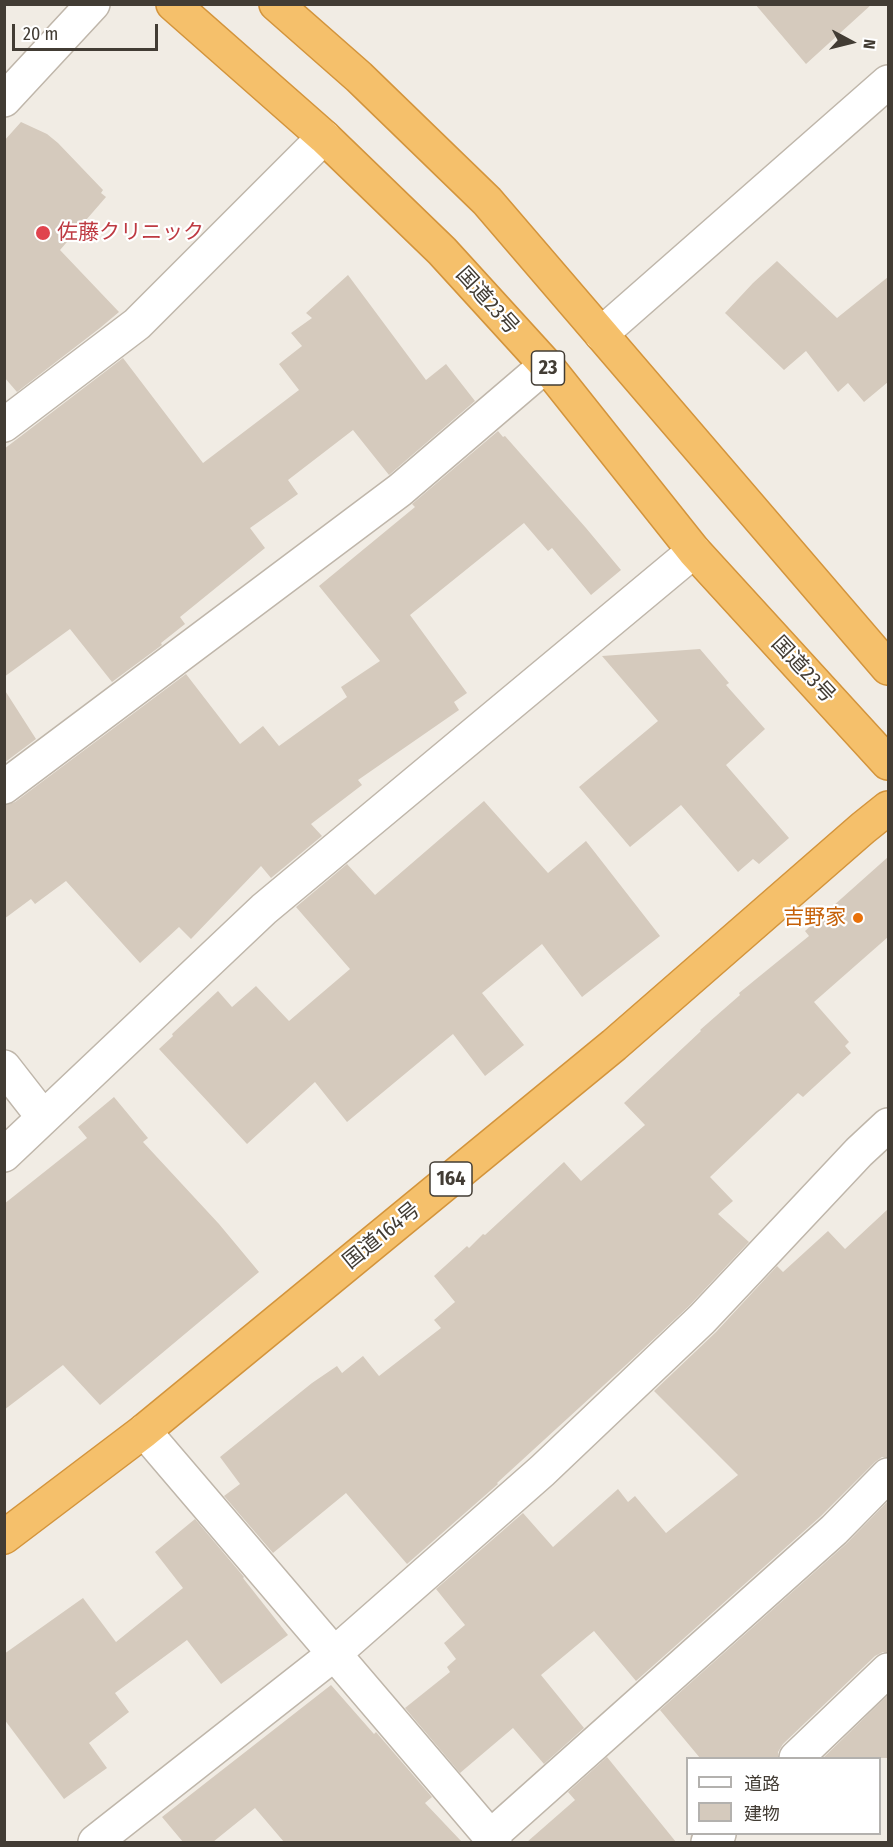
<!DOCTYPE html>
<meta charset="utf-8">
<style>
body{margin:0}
#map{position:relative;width:893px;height:1847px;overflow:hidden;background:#f1ece4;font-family:"Fira Sans Condensed","Noto Sans JP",sans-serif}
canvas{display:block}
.frame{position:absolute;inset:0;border:6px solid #423c34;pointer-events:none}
.legend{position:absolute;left:686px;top:1757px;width:195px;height:78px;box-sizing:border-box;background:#fff;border:2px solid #b3b1ae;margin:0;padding:8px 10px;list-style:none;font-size:18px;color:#423c34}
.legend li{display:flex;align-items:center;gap:12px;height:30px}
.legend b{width:30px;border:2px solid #b3b1ae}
.north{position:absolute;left:821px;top:12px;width:60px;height:60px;-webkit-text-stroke:4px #fff;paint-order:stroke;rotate:97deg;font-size:16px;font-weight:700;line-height:24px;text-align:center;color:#423c34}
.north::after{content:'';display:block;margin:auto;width:21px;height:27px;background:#423c34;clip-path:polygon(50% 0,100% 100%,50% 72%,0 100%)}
.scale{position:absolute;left:12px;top:24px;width:146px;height:27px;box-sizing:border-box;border:3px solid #423c34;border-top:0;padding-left:8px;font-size:18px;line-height:21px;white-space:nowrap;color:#423c34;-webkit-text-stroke:4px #fff;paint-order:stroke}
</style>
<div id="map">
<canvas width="893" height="1847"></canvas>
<div class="frame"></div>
<ul class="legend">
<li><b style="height:8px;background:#fff"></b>道路</li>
<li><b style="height:16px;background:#d5cabd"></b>建物</li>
</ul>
<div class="north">N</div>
<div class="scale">20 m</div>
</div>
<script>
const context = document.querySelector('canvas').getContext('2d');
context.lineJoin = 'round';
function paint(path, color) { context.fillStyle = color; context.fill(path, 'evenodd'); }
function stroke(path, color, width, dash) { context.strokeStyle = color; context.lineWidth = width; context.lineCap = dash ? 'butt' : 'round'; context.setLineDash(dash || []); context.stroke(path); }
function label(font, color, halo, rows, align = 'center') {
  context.font = font + ' "Fira Sans Condensed","Noto Sans JP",sans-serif'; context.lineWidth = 4.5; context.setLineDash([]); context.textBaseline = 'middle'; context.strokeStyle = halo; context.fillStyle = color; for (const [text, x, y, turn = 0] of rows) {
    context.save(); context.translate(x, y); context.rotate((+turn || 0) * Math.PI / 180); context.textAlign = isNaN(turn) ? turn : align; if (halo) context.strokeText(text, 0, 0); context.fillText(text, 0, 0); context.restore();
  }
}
const building = new Path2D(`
 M755,4H872L806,64Z
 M21,122L47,134L58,143L103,190L101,193L106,197L60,250L119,312L100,328L17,392L4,377V141Z
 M777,261L837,318L888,277V382L864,402L848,383L838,392L806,351L784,370L725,313L753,283Z
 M348,275L426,380L446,364L475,401L389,475L353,430L288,480L298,494L250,528L265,548L180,617L185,624L161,643L162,645L112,682L70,629L4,677V449L123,358L203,463L299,390L279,364L302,346L291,333L312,318L306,313Z
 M498,431L503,437L505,436L586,528L621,570L591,595L552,548L548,551L524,523L410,615L467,693L454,702L459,710L358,780L362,785L311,824L322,836L271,878L261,866L191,939L179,927L140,963L66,881L35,904L31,899L4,919V805L15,802L186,674L240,744L263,726L279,746L347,697L341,687L380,661L319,586L415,507L412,504Z
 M700,649L729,683L726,685L765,729L726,765L789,838L759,864L753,859L738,872L681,805L630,847L579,787L658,721L602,656Z
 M4,689L36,739L4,763Z
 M484,801L548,873L586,841L660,936L582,997L542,944L482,993L524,1045L485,1076L453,1034L347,1122L315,1082L247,1144L159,1049L173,1036L172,1034L218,991L232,1007L256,986L289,1021L350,969L296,907L347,864L375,895Z
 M888,857V937L814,1002L849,1042L845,1046L851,1053L803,1097L798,1093L710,1177L733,1201L718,1214L749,1242L689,1306L627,1364L497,1483L498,1484L407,1564L346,1493L273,1553L224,1496L240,1484L220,1457L312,1383L337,1366L342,1373L363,1356L379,1376L441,1328L434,1320L455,1302L434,1276L467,1246L469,1248L483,1234L485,1235L564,1162L581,1181L645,1125L624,1103L701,1031L700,1030L740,995L739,993L809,936L805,931Z
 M114,1097L148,1138L143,1142L219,1224L259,1272L100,1405L63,1365L4,1410V1204L87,1138L78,1127Z
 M888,1209V1457H882L875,1462L821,1516L636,1681L594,1631L541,1675L584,1728L544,1764L513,1728L460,1773L405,1708L450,1672L447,1667L456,1659L444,1643L465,1625L436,1589L523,1513L553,1547L618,1489L628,1502L635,1496L666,1533L738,1475L654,1391L716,1332L777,1266L783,1272L828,1231L845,1249Z
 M888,1501V1652H883L875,1656L783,1744L778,1752V1758H700L660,1710L846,1544Z
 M195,1519L244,1577L243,1578L288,1635L221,1684L187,1640L115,1693L129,1712L89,1743L107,1768L64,1799L4,1719V1654L83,1598L116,1642L183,1588L155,1552Z
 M331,1685L374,1734L376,1732L432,1797L425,1803L462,1842H284L255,1808L213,1842H183L162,1817Z
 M888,1695V1758H823Z
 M607,1757L676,1842H527L575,1800L568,1792Z`);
const street = new Path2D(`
 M4,100L93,4
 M601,334L888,82
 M4,425L137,324L324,137
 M4,787L400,490L546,365
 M4,1067L43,1117
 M4,1155L264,909L694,551
 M144,1431L495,1842
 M796,1758L888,1670
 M491,1836L834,1530L888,1475
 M95,1842L334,1654L542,1471L702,1319L859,1152L888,1125
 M708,1842L719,1834`);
const highway = new Path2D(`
 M173,4L324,137L442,251L546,365L694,551L888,763
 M276,4L359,77L487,201L888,668
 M4,1537L144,1431L614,1045L863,828L888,808`);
const markers = [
 [43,233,8,"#e0444e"],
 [858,918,6,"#e8710a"]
];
const shields = [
 [548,368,33],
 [451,1179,42]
];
const shieldNames = [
 ["23",548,368],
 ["164",451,1179]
];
const healthNames = [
 ["佐藤クリニック",57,233]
];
const streetNames = [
 ["国道23号",487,301,48],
 ["国道23号",803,670,47],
 ["国道164号",382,1236,-39]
];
const foodNames = [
 ["吉野家",846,918]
];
paint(building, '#d5cabd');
stroke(street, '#bfb6aa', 36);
stroke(highway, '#d3943c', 36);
stroke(street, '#fff', 33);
stroke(highway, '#f5c06b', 33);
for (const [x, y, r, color] of markers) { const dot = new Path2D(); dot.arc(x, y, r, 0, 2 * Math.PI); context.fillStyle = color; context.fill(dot); stroke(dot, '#fff', 2); }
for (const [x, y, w] of shields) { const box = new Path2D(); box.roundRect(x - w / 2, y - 17, w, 34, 4.5); context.fillStyle = '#fff'; context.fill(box); stroke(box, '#423c34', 1.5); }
label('bold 20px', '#423c34', null, shieldNames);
label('21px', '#be3a42', '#fff', healthNames, 'left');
label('21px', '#423c34', '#fff', streetNames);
label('21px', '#c56008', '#fff', foodNames, 'right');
</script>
